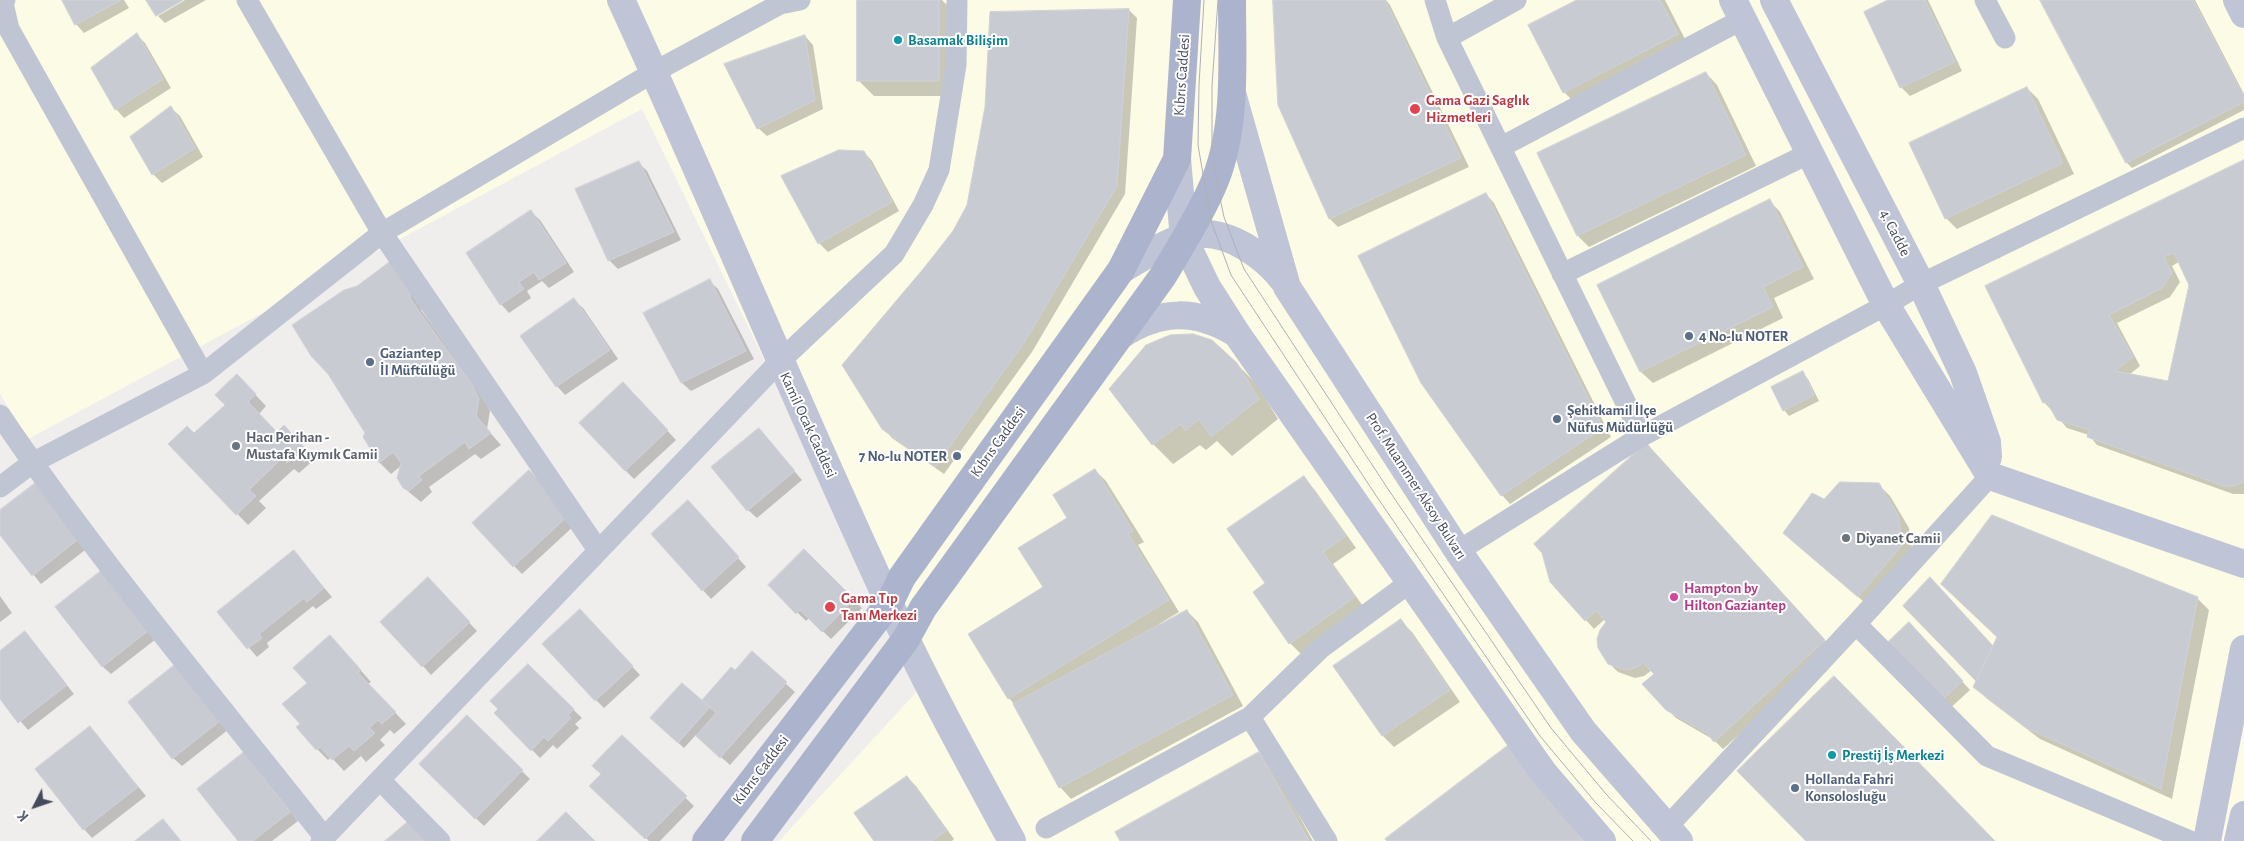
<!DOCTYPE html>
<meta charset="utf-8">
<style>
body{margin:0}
#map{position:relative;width:2244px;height:841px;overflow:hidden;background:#f0eded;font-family:"Alegreya Sans",sans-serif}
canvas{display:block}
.north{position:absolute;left:10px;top:781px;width:50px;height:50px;-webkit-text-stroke:4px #fff;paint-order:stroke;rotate:229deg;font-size:14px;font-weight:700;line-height:20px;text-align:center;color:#454b5b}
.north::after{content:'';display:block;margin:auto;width:18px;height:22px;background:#454b5b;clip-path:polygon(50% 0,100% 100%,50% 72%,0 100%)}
</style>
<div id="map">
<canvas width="2244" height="841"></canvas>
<div class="north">K</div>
</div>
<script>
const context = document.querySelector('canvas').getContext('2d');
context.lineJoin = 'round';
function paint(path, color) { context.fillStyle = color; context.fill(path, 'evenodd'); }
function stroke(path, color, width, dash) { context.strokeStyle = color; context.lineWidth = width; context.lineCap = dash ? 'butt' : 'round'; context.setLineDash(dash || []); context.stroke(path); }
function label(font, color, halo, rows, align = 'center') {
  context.font = font + ' "Alegreya Sans",sans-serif'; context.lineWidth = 4; context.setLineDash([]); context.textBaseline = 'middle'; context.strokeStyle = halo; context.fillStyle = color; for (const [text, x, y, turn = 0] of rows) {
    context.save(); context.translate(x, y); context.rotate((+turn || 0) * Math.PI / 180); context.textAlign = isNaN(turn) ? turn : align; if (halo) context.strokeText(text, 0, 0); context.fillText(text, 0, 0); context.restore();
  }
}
const commercial = new Path2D(`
 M0,0H2244V841H779L923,685L642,109L28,439L0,394Z`);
const shadow = new Path2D(`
 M63,0H124L129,8L84,33L76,24Z
 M185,0H206L165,23L158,16Z
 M858,0H942L954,12V96H874L858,80Z
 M1274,0H1386L1390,5L1469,167L1338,227L1330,219L1280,105Z
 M1580,0H1665L1688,45L1575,103L1564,92Z
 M1891,0H1928L1962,71L1910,96L1901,87L1865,12Z
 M2041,0H2195L2244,94V110L2132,168L2127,163Z
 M1129,10L1137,18L1125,194L1032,352L944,474L892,438L883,428Z
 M137,35L145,43L171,88L124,118L116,109Z
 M805,36L813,45L823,109L767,136L758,128Z
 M1706,73L1717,85L1756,166L1589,247L1578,236L1538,154Z
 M2027,88L2038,99L2074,174L1957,229L1946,218Z
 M171,108L180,116L203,157L162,183L153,174Z
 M864,152L872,161L899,211L828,252L819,243L783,177Z
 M2244,162V494H2233L2097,445L2089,435L2067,428L2044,402L1987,286ZM2179,262L2190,285L2169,382L2129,375L2140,366L2117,323L2170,297L2180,282L2172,266Z
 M639,163L647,171L681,240L618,269L609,260Z
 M1486,194L1494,203L1611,437L1510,504L1502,495Z
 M1769,200L1780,212L1814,279L1774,298L1783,318L1653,383L1641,372L1598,285Z
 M531,212L540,220L574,272L549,288L542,281L527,291L531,298L509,313L501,304Z
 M391,263L421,298V310L483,396L490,411L487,429L501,445L481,459L475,454L429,487L432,492L421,502L404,488L402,465L391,474L380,463L365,437L366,432L357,287Z
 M709,281L718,289L754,359L691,391L682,383L645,313Z
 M574,300L583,308L618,359L565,395L557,386Z
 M1237,364L1257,385L1278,419L1232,456L1217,441L1206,450L1200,445L1173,464L1153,444Z
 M1803,373L1808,379L1819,401L1789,416L1784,410Z
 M248,387L266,406L259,414L277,433L295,438L315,459L299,473L294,469L259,501L266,508L248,525L170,444L195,435Z
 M631,392L676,440L634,479L625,470Z
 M759,430L802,480L757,518L748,510Z
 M1654,453L1833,649L1723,749L1714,740L1676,718L1667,709L1655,674L1652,670L1644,676L1635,678L1618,672L1609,663L1608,622L1605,619L1594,629L1586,620Z
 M1095,470L1106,481L1144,542L1138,545L1179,612L1159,624L1160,626L1187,611L1198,622L1243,706L1071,799L1060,787L1014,704L1009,698L1069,518Z
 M529,472L577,523L522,574L514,566Z
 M1303,477L1314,489L1356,548L1333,564L1365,609L1301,654L1290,643L1267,583Z
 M37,483L89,547L41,584L0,533V512Z
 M1878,484L1890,496L1909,528L1913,555L1870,607L1796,544L1824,500Z
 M696,510L746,567L711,599L652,534Z
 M1992,516L2198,599L2209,610L2172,799L2040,739L1986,698L1975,686L1999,637Z
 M804,550L862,608L831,639L809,618L806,621L770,585Z
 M293,551L332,597L316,609L313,606L267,643L269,647L257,657L218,612Z
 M102,572L156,639L111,674L102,666Z
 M436,587L477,631L431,675L423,666Z
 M0,596L12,613L0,622Z
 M588,619L640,675L604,708L596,700Z
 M1401,621L1412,632L1460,702L1394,747L1383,736L1335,666Z
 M25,633L74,694L28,730L0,697V652Z
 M1918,633L1970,690L1947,711Z
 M341,648L371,682L368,684L406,724L394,734L390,730L380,740L385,745L366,762L361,756L344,771L331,757L328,760L317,749L301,724L308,683Z
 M752,653L795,692L730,765L696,735L684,748L657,724L702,702L732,669L735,672Z
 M528,666L582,718L575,724L579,728L557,749L553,745L540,758L496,713Z
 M185,673L229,729L182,766L173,758Z
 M467,717L530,779L484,826L420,764Z
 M90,728L146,796L92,838L84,829Z
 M622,737L694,806L660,841H649L591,786L602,774Z
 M1259,753L1270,764L1313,841H1121Z
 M252,762L298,821L272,841H239Z
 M907,777L916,786L954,839L952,841H875Z`);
const building = new Path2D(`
 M62,0H121L75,25Z
 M146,0H183L156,16Z
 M857,0H939V81H857Z
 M1273,0H1385L1461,158L1329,219L1278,105Z
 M1577,0H1660L1678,34L1563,93L1528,25Z
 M1888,0H1925L1955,62L1900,88L1864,12Z
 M2040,0H2193L2244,97V102L2126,163Z
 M1129,9L1117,186L1024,343L935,467L882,429L842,365L924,268L953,231L967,205L985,107L990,12Z
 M137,33L163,79L115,110L91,68Z
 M805,35L815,100L757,129L724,64Z
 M1706,72L1746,155L1577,236L1537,153Z
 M2027,87L2063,163L1945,219L1909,143Z
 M171,106L195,148L152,175L130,137Z
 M839,150L864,151L892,202L818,244L781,176Z
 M2244,160V481L2235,486H2224L2087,437L2089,430L2057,420L2047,402L2043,403L1985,286ZM2174,253L2189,285L2168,381L2115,371L2133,357L2109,315L2162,288L2172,273L2164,257Z
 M639,161L674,232L608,261L575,189Z
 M1486,193L1603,428L1501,496L1421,383L1358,256Z
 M1770,199L1803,267L1763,287L1773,307L1640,372L1597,285Z
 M531,210L566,263L539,280L534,272L519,282L524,289L500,305L466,253Z
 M391,261L411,285L410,298L418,310L472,384L479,399L476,416L491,433L469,449L465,442L419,476L422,480L409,491L403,488L397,478L401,463L393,452L379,463L363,437L365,433L328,374L311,356L292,325L344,290L357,286Z
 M710,279L746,351L681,383L643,313Z
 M574,298L610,350L556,387L520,336Z
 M1193,334L1212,340L1237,363L1259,399L1211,437L1199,419L1185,431L1181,424L1152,445L1109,389L1146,345L1170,335Z
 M1803,371L1814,395L1783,411L1771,387Z
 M237,374L256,394L248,402L277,432L284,425L304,447L287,463L282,458L249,490L256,496L236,515L168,444L187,426L194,433L225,405L215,395Z
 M623,382L668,430L625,471L579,423Z
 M759,428L795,471L747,511L711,467Z
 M1646,443L1825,640L1714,742L1707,733L1666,710L1642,684L1654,674L1643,663L1635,668L1626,670L1608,664L1598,648L1597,639L1600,630L1606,622L1596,611L1585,621L1550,582L1542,553L1534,544Z
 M1095,469L1133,531L1128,534L1169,600L1008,699L968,634L1043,587L1018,548L1067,518L1053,495Z
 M529,470L570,514L513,567L472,523Z
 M1304,476L1346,536L1323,552L1355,597L1289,644L1253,592L1265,583L1227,529Z
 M38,481L81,537L32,576L0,535V510Z
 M1840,482L1879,483L1898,515L1903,544L1858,597L1783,533L1812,493L1824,499Z
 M688,500L739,557L702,591L651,534Z
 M1992,515L2198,597L2161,789L2027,728L1973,687L1997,637L1941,584Z
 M804,549L854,599L822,632L800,610L796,614L768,585Z
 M294,550L324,588L307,602L304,598L259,634L262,638L247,649L217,612Z
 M102,570L149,630L102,667L55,607Z
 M428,577L470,622L422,667L380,622Z
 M1930,577L1993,646L1976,681L1903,606Z
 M580,609L633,666L595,701L542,644Z
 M1187,610L1233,695L1059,788L1013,704Z
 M1401,619L1450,690L1382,736L1333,666Z
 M1909,622L1963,681L1938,703L1885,645Z
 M25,631L67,685L18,723L0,699V651Z
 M330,635L361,670L358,673L396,712L382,724L378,720L369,728L375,733L354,751L349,746L332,760L320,747L316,750L296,727L300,724L282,704L307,683L293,668Z
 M752,651L787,682L720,758L696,736L716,713L702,700L731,667L735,670Z
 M177,663L221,720L172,759L128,702Z
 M528,664L574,709L568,715L571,718L548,741L544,737L531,751L494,713L498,709L490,701Z
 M1834,676L1896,739L1995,841H1806L1737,771Z
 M682,683L710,707L678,743L650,718Z
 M467,715L523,770L475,819L419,764Z
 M90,726L138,787L83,830L35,769Z
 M622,735L687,796L645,839L589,786L601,774L592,766Z
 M1510,744L1583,841H1387L1385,839Z
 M244,752L290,812L253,841H238L197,789Z
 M1259,752L1309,841H1120L1115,832Z
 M907,776L947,830L932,841H874L854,813Z
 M566,812L595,841H537Z
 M163,819L181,841H135Z
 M410,820L428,841H385Z`);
const street = new Path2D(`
 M5,0L3,3L9,29L203,374
 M247,0L382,233L598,550
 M1435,0L1447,38L1642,436
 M1985,0L2005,38
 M1447,38L1516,0
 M1501,147L1743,19
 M1562,274L1810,153
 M0,415C100,563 215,698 325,838
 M0,487L32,463L203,374L382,233L654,72L780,4L800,0
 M1458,551L1642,436L1886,305L1921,284L2244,128
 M1856,624L1987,756L2190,841
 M1250,717L1327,841
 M380,780L440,841
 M1667,827L1856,624L1990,476
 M1046,828L1250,717L1321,648L1409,583
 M321,841L779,362L894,254L923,205L939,170L956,65L957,0`);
const secondary = new Path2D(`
 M621,0C719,212 806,428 906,639C938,707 976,774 1012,841
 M1733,0L1886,305L1990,476L2244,564
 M1774,0L1921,284L1963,373L1987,442L1988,457
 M2237,0L2244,14
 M1232,93L1287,287L1458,551L1583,731L1679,841
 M1177,159L1184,239L1207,287L1237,334L1543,772L1602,841
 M1121,270C1142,257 1174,237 1198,234C1230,231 1266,257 1284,281
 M1121,335C1161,309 1197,309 1237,334
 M2207,841L2244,649
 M2238,841L2244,815`);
const primary = new Path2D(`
 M706,841L890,602L902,577L1121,270L1177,159L1187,0
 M755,841L906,639L923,608L1163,276C1180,247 1204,209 1216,178C1237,123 1232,58 1232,0`);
const tram = new Path2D(`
 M1204,0L1199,85L1198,145L1211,221L1231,275L1377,497L1540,736L1596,803L1633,841
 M1218,0L1212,86V144L1216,180L1224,217L1244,269L1388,489L1551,728L1606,794L1651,841`);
const markers = [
 [898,40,5,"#0f9aa8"],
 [1415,109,6,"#e0444e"],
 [1689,336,5,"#5c6f8a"],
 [370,362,5,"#5c6f8a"],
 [1557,419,5,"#5c6f8a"],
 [236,446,5,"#6b7280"],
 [957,456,5,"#5c6f8a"],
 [1846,538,5,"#6b7280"],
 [1674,597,5,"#d1479c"],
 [830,607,6,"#e0444e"],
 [1832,755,5,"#0f9aa8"],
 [1795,788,5,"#5c6f8a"]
];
const cultureNames = [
 ["Basamak Bilişim",908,40],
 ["Prestij İş Merkezi",1842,755]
];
const streetNames = [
 ["Kıbrıs Caddesi",1182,75,-86],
 ["4. Cadde",1895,233,63],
 ["Kamil Ocak Caddesi",808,425,65],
 ["Kıbrıs Caddesi",998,442,-54],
 ["Prof. Muammer Aksoy Bulvarı",1416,486,57],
 ["Kıbrıs Caddesi",761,770,-53]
];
const healthNames = [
 ["Gama Gazi Saglık",1426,100],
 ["Hizmetleri",1426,117],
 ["Gama Tıp",841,598],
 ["Tanı Merkezi",841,615]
];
const serviceNames = [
 ["4 No-lu NOTER",1699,336],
 ["Gaziantep",380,353],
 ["İl Müftülüğü",380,370],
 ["Şehitkamil İlçe",1567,410],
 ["Nüfus Müdürlüğü",1567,427],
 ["7 No-lu NOTER",947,456,"right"],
 ["Hollanda Fahri",1805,779],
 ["Konsolosluğu",1805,796]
];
const worshipNames = [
 ["Hacı Perihan -",246,437],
 ["Mustafa Kıymık Camii",246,454],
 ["Diyanet Camii",1856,538]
];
const hotelNames = [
 ["Hampton by",1684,588],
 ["Hilton Gaziantep",1684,605]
];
paint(commercial, '#fcfbe5');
paint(shadow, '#0003');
paint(building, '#c9cbd3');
stroke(building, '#d1d1d9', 1);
stroke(street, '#c0c5d3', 21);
stroke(secondary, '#bfc4d7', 28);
stroke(primary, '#acb4cd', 28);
stroke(tram, '#afb0b8', 1);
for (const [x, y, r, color] of markers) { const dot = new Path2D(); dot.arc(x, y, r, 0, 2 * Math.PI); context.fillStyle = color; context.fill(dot); stroke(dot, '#fff', 2); }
label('bold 15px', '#0d838f', '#fff', cultureNames, 'left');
label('15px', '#454b5b', '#fff', streetNames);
label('bold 15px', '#be3a42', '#fff', healthNames, 'left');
label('bold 15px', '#4e5e75', '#fff', serviceNames, 'left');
label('bold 15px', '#5b616d', '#fff', worshipNames, 'left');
label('bold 15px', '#b23c85', '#fff', hotelNames, 'left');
</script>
